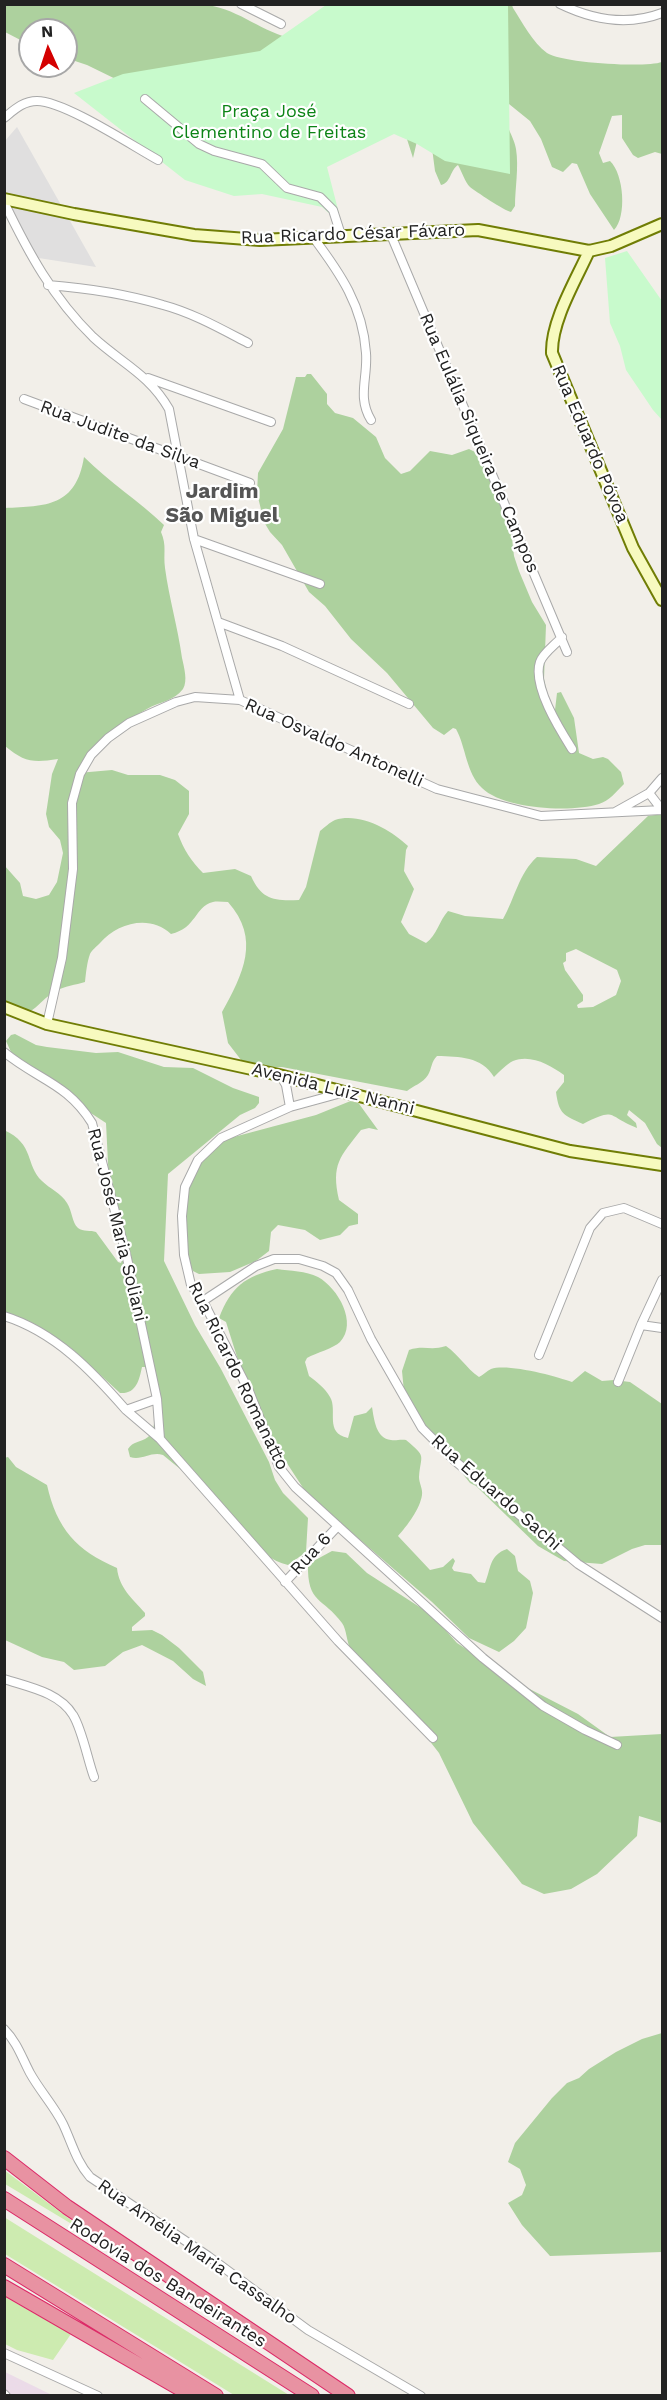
<!DOCTYPE html>
<meta charset="utf-8">
<style>
body{margin:0}
#map{position:relative;width:667px;height:2400px;overflow:hidden;background:#f2efe9;font-family:"Work Sans",sans-serif}
canvas{display:block}
.frame{position:absolute;inset:0;border:6px solid #222;pointer-events:none}
.north{position:absolute;left:18px;top:18px;width:60px;height:60px;box-sizing:border-box;background:#fff;border:2px solid #a7a7a7;border-radius:50%;rotate:357deg;font-size:16px;font-weight:700;line-height:24px;text-align:center;color:#222}
.north::after{content:'';display:block;margin:auto;width:21px;height:27px;background:#d40000;clip-path:polygon(50% 0,100% 100%,50% 72%,0 100%)}
</style>
<div id="map">
<canvas width="667" height="2400"></canvas>
<div class="frame"></div>
<div class="north">N</div>
</div>
<script>
const context = document.querySelector('canvas').getContext('2d');
context.lineJoin = 'round';
function paint(path, color) { context.fillStyle = color; context.fill(path, 'evenodd'); }
function stroke(path, color, width, dash) { context.strokeStyle = color; context.lineWidth = width; context.lineCap = dash ? 'butt' : 'round'; context.setLineDash(dash || []); context.stroke(path); }
function label(font, color, halo, rows, align = 'center') {
  context.font = font + ' "Work Sans",sans-serif'; context.lineWidth = 4.5; context.setLineDash([]); context.textBaseline = 'middle'; context.strokeStyle = halo; context.fillStyle = color; for (const [text, x, y, turn = 0] of rows) {
    context.save(); context.translate(x, y); context.rotate((+turn || 0) * Math.PI / 180); context.textAlign = isNaN(turn) ? turn : align; if (halo) context.strokeText(text, 0, 0); context.fillText(text, 0, 0); context.restore();
  }
}
const residential = new Path2D(`
 M17,127L96,267L26,256L5,206L4,142Z`);
const industrial = new Path2D(`
 M5,2372L52,2395H5Z`);
const grass = new Path2D(`
 M4,2170L95,2238L5,2184Z
 M4,2217L289,2395H234L5,2254Z
 M5,2297L71,2334L53,2360L17,2350L5,2344Z`);
const forest = new Path2D(`
 M147,4C167,7 188,1 208,5C240,10 263,33 294,39L356,5H512L513,8C522,22 533,43 547,53C562,63 645,68 662,62V154L655,152L638,158L633,155L622,138V115L612,116L599,153L603,163L610,161C624,174 627,217 614,230L590,194L577,164L572,163L563,172L552,167L541,139L530,121L509,104C500,123 513,132 516,149C519,167 515,189 515,206L511,212C505,211 475,191 470,187C465,182 462,172 458,165C450,170 451,183 441,185L435,171L432,148L417,141L413,158L406,136L399,131L343,156L130,86L87,65L66,58V30H30V45L5,32L4,5Z
 M307,374H311L327,394V404L335,413L353,418L376,437L385,458L401,474L410,471L430,451L452,455L469,449L475,452L501,502L511,530L514,556L519,571L532,602L546,625L544,679L550,706L555,710L557,693L561,692L574,718L579,753L593,759L603,757L608,759L621,772L624,784C616,792 609,801 599,804C571,813 503,809 482,788C466,773 466,747 456,729L453,728L444,735L433,728L387,673L351,639L325,606L309,592L282,545L270,532L264,522L257,493L258,473L283,429L296,377H305Z
 M84,457C109,482 139,501 164,525L161,532C167,546 163,553 165,568C169,598 178,628 182,658C184,667 188,681 183,689C174,701 159,702 147,709C128,720 84,752 78,773L112,770L128,775H160L175,780L189,791V814L178,834C184,850 191,861 203,873L235,869L251,876C262,900 274,901 299,900L306,887L320,831C324,828 330,822 335,820C360,812 391,830 408,846L406,850L404,871L414,889L401,922L409,934L426,943C437,935 439,921 448,911L465,916L503,919C515,898 519,873 537,857L576,859L596,866L648,816L662,814V1148L657,1144L645,1123L629,1110L627,1115L636,1123L637,1128C606,1116 617,1107 583,1124C564,1115 559,1115 556,1092L564,1082V1075C550,1065 531,1054 513,1061C507,1064 499,1072 494,1077C481,1056 460,1057 437,1056C431,1062 432,1068 428,1075C423,1083 413,1086 407,1091L282,1067L248,1069L228,1043L222,1012C243,974 261,939 228,902C223,902 217,901 213,902C194,907 197,928 171,934C150,914 117,923 100,943C97,946 92,950 90,954C87,962 86,973 85,982C76,985 64,986 56,991C32,1005 37,1019 5,1010L4,865L20,883L23,896L36,899L49,895L57,882L63,853L60,840L49,827L46,814L52,774L58,759C33,763 24,762 5,746V508C46,506 76,507 84,457ZM576,949L617,970L621,981L616,995L593,1007L578,1008L577,1005L583,1001V995L565,970L563,963L566,961V953Z
 M15,1034L36,1045L47,1047L96,1053L118,1052L164,1067L193,1068L233,1088L259,1097V1103L255,1108L240,1115L168,1174L164,1261L195,1325L221,1369L269,1462L275,1480L283,1493L308,1518L306,1552L288,1565C256,1558 235,1520 213,1498C198,1482 180,1469 163,1455C151,1451 142,1461 130,1457L128,1449C133,1441 140,1443 148,1437C162,1427 150,1381 145,1367H142C139,1381 136,1394 120,1393L71,1348L38,1328L5,1312L4,1130C35,1144 25,1165 42,1181C50,1189 61,1193 67,1203C72,1210 72,1223 78,1228C83,1232 91,1230 96,1232L118,1262L121,1263L123,1257L109,1183L106,1123L80,1106L68,1101L50,1082L11,1052L6,1041L11,1035Z
 M353,1100L357,1101L378,1130L369,1128L361,1130C340,1157 331,1164 339,1200L358,1214V1224L349,1226L340,1235L320,1240L305,1230L278,1225L271,1232L269,1251L256,1261L230,1272L199,1274L193,1271L188,1261L183,1233L188,1182L206,1155L217,1145L230,1138L316,1115Z
 M277,1269C290,1271 306,1271 318,1277C338,1288 358,1323 340,1342C334,1348 316,1353 307,1358L305,1362L309,1376C317,1382 325,1388 330,1397C338,1410 324,1433 348,1438L354,1416L366,1413L372,1407C374,1419 376,1439 391,1440C396,1441 400,1439 406,1440C427,1458 421,1453 419,1477C419,1483 423,1489 422,1495C420,1509 407,1526 398,1536L430,1570L443,1567L453,1558L455,1561L452,1568L454,1571L471,1574L478,1582L485,1583C491,1569 489,1555 507,1549L515,1556L518,1571L530,1581L533,1593L526,1628L514,1641L499,1652L469,1638L432,1602L307,1494L264,1428L238,1360L226,1322L219,1318C231,1287 245,1276 277,1269Z
 M446,1346C459,1355 466,1368 479,1377C483,1375 487,1371 491,1369C507,1363 556,1376 572,1382L585,1371L602,1381L614,1380L630,1382L662,1404V1545H645L632,1549L602,1564L564,1561L538,1546L476,1486L470,1483L405,1402L402,1371L409,1350C424,1345 431,1351 446,1346Z
 M8,1457L16,1467L47,1485C57,1529 76,1550 117,1568C119,1588 132,1598 145,1613V1616L132,1627V1631L152,1630L162,1635L179,1648L203,1672L206,1686L193,1679L173,1661L142,1645L123,1652L105,1666L74,1670L64,1662L42,1657L5,1640L4,1458Z
 M332,1551L346,1553L367,1573L432,1615L457,1643L518,1683L578,1714L610,1737L662,1734V1823L639,1816L637,1836L597,1874L571,1889L544,1894L522,1884L473,1823L439,1753L404,1708L351,1650C346,1641 347,1630 342,1623C323,1597 307,1604 308,1564Z
 M662,2033V2252L550,2256L522,2225L508,2203L522,2195L526,2185L520,2169L508,2162L515,2143L552,2098L567,2083L579,2078L589,2069L616,2052L642,2039Z`);
const park = new Path2D(`
 M326,5H508L510,174L445,161L417,144L394,134L327,167L342,225L322,207L262,194L234,196L185,180L74,93L123,74L260,51Z
 M627,251L662,301V420L653,410L626,370L620,346L610,323L605,258Z`);
const street = new Path2D(`
 M241,4L281,24
 M560,4C593,20 628,26 662,13
 M145,99L199,144L214,151L262,164L287,188L320,197L333,210L341,235
 M4,118C14,110 23,101 37,101C64,101 131,145 158,160
 M4,202C28,252 53,298 93,337C121,363 149,374 169,409L194,539L240,700
 M391,235L567,652
 M313,237C340,273 363,306 366,353C368,378 357,397 371,420
 M48,285C86,288 126,294 163,305C193,313 221,329 248,343
 M148,378L271,422
 M24,399L250,483
 M194,539L320,584
 M218,622L282,646L409,704
 M562,637C555,645 543,653 540,662C532,686 560,730 572,749
 M649,793L662,810
 M615,812L649,793L662,778
 M47,1024L62,958L73,869L72,803L80,774L91,755L108,738L129,723L176,702L195,697L240,700L437,789L541,816L662,810
 M4,1052C38,1080 67,1083 92,1123L127,1258L157,1399L160,1439L338,1641L433,1738
 M280,1075L286,1085L290,1107
 M345,1092L290,1107L221,1138L198,1160L185,1187L182,1216L184,1255L191,1285L203,1301L249,1391L279,1467L295,1487L483,1658L543,1706L585,1730L617,1745
 M203,1301L256,1266L274,1259H299L323,1266L336,1273L348,1290L371,1339L422,1428L455,1461L578,1564L662,1618
 M4,1316C55,1332 92,1371 126,1410L157,1399
 M641,1325L662,1328
 M539,1355L590,1228L603,1213L624,1208L662,1224
 M618,1382L641,1325L662,1280
 M126,1410L160,1439
 M285,1582L338,1526
 M4,1679C28,1687 59,1692 73,1715C82,1729 88,1761 94,1777
 M4,2029C17,2042 22,2058 30,2073C40,2091 54,2106 63,2124C72,2143 76,2161 90,2177L208,2256L308,2330L421,2396
 M4,2353L98,2396
 M4,2394L6,2396`);
const secondary = new Path2D(`
 M4,199L74,214L194,235L260,240L478,230L589,251L611,246L662,224
 M589,251C576,280 551,321 552,353L633,548L662,600
 M4,1007L47,1024L279,1075L570,1151L662,1165`);
const highway = new Path2D(`
 M4,2158L67,2207L348,2396
 M4,2199L312,2396
 M4,2265L216,2396
 M4,2287L193,2396`);
const parkNames = [
 ["Praça José",269,112],
 ["Clementino de Freitas",269,133]
];
const streetNames = [
 ["Rua Ricardo César Fávaro",353,234,-2],
 ["Rua Judite da Silva",120,435,20],
 ["Rua Eulália Siqueira de Campos",479,443,67],
 ["Rua Eduardo Póvoa",590,444,67],
 ["Rua Osvaldo Antonelli",334,743,24],
 ["Avenida Luiz Nanni",333,1089,14],
 ["Rua José Maria Soliani",117,1225,76],
 ["Rua Ricardo Romanatto",238,1376,64],
 ["Rua Eduardo Sachi",496,1493,41],
 ["Rua 6",311,1554,-47],
 ["Rua Amélia Maria Cassalho",197,2252,35],
 ["Rodovia dos Bandeirantes",168,2283,32]
];
const quarterNames = [
 ["Jardim",222,492],
 ["São Miguel",222,516]
];
paint(residential, '#e0dfdf');
paint(industrial, '#ebdbe8');
paint(grass, '#cdebb0');
paint(forest, '#add19e');
paint(park, '#c8facc');
stroke(street, '#a9a9a9', 10);
stroke(secondary, '#707d05', 14);
stroke(highway, '#dc2a67', 16);
stroke(street, '#fff', 8);
stroke(secondary, '#f7fabf', 10);
stroke(highway, '#e892a2', 14);
label('18px', '#0c8416', '#fff', parkNames);
label('18px', '#222', '#fff', streetNames);
label('bold 21px', '#555', '#fff', quarterNames);
</script>
